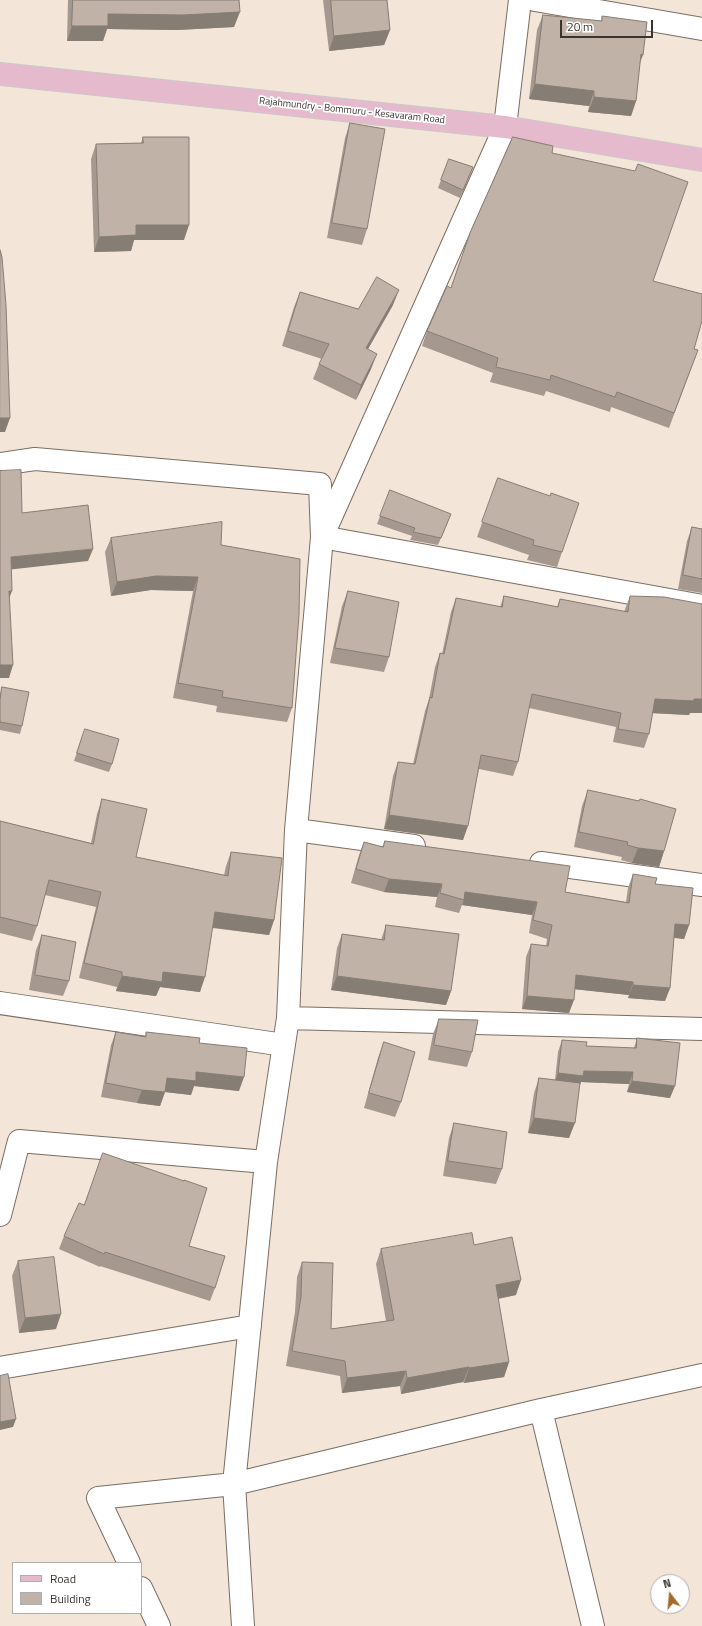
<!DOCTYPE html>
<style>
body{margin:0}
#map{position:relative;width:702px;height:1626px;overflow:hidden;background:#f4e5d9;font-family:"Titillium Web",sans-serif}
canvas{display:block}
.legend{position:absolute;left:12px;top:1562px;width:130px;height:52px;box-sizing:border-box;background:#fff;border:1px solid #b0aeac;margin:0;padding:5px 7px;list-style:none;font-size:12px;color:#39342f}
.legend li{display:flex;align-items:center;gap:8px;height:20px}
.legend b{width:20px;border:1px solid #b0aeac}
.north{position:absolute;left:650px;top:1574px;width:40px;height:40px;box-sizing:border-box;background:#fff;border:1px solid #b0aeac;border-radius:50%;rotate:344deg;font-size:11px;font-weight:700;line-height:16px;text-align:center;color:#39342f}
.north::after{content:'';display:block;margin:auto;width:14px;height:18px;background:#a46a2a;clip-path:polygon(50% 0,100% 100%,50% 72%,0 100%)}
.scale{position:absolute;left:560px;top:20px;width:93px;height:18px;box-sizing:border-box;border:2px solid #39342f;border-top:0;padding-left:5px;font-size:12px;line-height:14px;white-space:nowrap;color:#39342f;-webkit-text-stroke:3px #fff;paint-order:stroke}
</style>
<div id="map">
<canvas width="702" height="1626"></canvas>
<ul class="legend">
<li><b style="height:5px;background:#e5bacd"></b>Road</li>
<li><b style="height:11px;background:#c0b2a6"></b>Building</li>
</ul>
<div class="north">N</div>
<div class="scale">20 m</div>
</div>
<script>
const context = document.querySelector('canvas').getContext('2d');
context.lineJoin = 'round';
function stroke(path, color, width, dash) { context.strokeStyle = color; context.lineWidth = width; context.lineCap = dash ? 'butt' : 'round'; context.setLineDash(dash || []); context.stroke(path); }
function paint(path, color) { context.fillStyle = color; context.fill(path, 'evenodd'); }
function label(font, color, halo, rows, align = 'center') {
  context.font = font + ' "Titillium Web",sans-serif'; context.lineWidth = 3.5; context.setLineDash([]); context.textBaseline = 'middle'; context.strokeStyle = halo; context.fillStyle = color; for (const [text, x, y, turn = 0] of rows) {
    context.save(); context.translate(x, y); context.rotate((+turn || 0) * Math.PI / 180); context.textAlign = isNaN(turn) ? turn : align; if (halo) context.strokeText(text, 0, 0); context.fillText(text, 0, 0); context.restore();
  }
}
const street = new Path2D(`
 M535,0L702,29
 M0,464L35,459L320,484L322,537L702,606
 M296,830L414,846
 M541,863L702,885
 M0,1003L284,1045
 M288,1018L702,1029
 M0,1215L19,1141L266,1162
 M0,1368L250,1326
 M541,1410L593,1626
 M129,1563L98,1498L234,1484L541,1410L702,1375
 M141,1588L159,1626
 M243,1626L234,1484L266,1162L288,1018L296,830L322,537L505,127L520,0`);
const primary = new Path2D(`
 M0,74L505,127L702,160`);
const wall = new Path2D(`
 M68,0H239L234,27L177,30L107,29L103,41H67Z
 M323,0H387L390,30L384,45L329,51Z
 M543,15L601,21L602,16L640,62L636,101L631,116L588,112L589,106L529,99L537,30Z
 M350,123L367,229L362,245L327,238L345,138Z
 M143,137L184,240H134L131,251L94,252L91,159L96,144L141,143Z
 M552,153L653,281L694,349L698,350L669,428L611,407L610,412L546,391L544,396L490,382L493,373L422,346L427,331L451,287L470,233Z
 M449,159L473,167L460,198L438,188Z
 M300,292L358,309L393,305L368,349L371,369L356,400L313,379L319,364L322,359L282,346L294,307Z
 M498,478L562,552L557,567L527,560L529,555L477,537Z
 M390,490L448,522L438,545L410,540L412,536L377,524Z
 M692,527L702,529V593L678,589L687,541Z
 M111,538L221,545L292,708L287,722L216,712L217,706L173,698L193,591L151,590L111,596L105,552Z
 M348,591L389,657L384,672L330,663L342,606Z
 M504,596L557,607L560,599L624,612L630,596L690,713L689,715L652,713L649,734L644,748L613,742L616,727L529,708L518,762L513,776L479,769L463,840L384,829L393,776L398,762L413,764L425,711L429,699L435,667L440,653L442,654L451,612L456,598L500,607Z
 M2,687L22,726L20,734L0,730V694Z
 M82,737L112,764L109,772L74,761Z
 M588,790L664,851L659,867L632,863L621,860L622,857L574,847L582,806Z
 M102,799L136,857L224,875L226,866L231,852L274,920L269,935L212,928L200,992L160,987L156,996L116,991L117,987L79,978L96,907L45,895L37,926L32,941L0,933V821L91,843L97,814Z
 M385,841L565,892L626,902L628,888L633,874L655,884L689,925L684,939L674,938L670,988L665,1001L628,998L629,995L575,989L569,1013L522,1009L526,957L531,944L546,946L547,939L529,933L532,915L462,905L459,913L435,907L437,897L384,892L351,883L359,855L364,842L382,847Z
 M386,925L451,991L446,1005L331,990L337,948L342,934L381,940Z
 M42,935L69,981L63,996L29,990L36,950Z
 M439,1019L472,1052L467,1067L428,1060L433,1034Z
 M116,1032L145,1037L146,1032L199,1043L239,1091L194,1086L191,1095L165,1092L160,1106L137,1103L101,1097L111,1045Z
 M637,1038L670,1098L627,1092L629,1084L581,1082L579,1087L569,1138L528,1133L534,1093L539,1078L555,1080L558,1052L562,1040L586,1046L634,1048Z
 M384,1042L401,1102L395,1117L364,1108L378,1058Z
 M454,1123L502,1169L496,1184L443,1176L449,1138Z
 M64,1236L189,1246L215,1288L210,1301L100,1266V1267L59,1249Z
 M474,1245L516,1295L498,1299L509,1362L504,1377L464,1383L463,1382L401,1394L400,1386L342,1393L340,1376L286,1366L295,1312L297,1277L302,1262L331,1329L386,1321L376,1264L381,1249Z
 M18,1261L56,1329L19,1333L12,1276Z`);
const shadedWall = new Path2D(`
 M240,12L234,27L177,30L107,29L103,41H67L72,26L108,14Z
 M390,30L384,45L329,51L334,36Z
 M641,54L643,55L637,70Z
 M535,84L594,91L589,106L529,99Z
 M594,97L636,101L631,116L588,112Z
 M473,167L470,175L460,198L463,190Z
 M136,225H189L184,240H134L131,251L94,252L99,237Z
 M399,290L393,305L360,363L366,348Z
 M377,354L371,369L356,400L361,385Z
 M0,418H10L5,432H0Z
 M93,549L88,561L6,570L11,557Z
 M156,576L198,577L193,591L151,590L111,596L117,582Z
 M9,591H12L7,604Z
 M0,665H13L9,678H0Z
 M655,699H702V713H690L689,715L650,713Z
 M389,815L468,826L463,840L384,829Z
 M638,848L664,851L659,867L632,863Z
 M389,879L442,884L437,897L384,892Z
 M465,892L537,902L532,915L462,905L464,900Z
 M215,912L274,920L269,935L209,927Z
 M675,924L689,925L684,939L671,937Z
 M163,972L205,977L200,992L160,987L156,996L116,991L122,976Z
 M576,975L633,982L629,995L572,989Z
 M337,976L451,991L446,1005L331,990Z
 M633,985L670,988L665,1001L628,998Z
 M527,996L574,1000L569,1013L522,1009Z
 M584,1071L633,1072L629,1084L581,1082L579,1087L554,1085L558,1073Z
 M196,1072L244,1077L239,1091L194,1086L191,1095L165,1092L160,1106L137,1103L142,1090L167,1078Z
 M632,1081L675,1086L670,1098L627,1092Z
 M534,1118L575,1123L569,1138L528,1133Z
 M521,1280L516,1295L491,1300L496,1285Z
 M61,1314L56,1329L19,1333L25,1318Z
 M509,1362L504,1377L464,1383L469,1368Z
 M469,1367L463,1382L401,1394L407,1378Z
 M406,1371L400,1386L342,1393L347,1378Z
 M16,1419L13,1427L0,1430V1422Z`);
const building = new Path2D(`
 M73,0H239L240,12L183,15L108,14V26H72Z
 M331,0H387L390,30L334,36Z
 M543,15L602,21V16L647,22L643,55L641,54L636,101L594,97V91L535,84Z
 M350,123L385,129L367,229L332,223Z
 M143,137H189V225H136V235L99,237L96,144L143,143Z
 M513,137L553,146L552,153L635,171L638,164L688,182L653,281L702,294V321L694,349L698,350L674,413L617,392L615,397L551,375L550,380L496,367L498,358L427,331L447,286L451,288L470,233Z
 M449,159L473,167L463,190L441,180Z
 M0,250L2,257L6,305L10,418H0Z
 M377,277L399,290L366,348L377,354L361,385L319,364L329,344L288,331L300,292L358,309Z
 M21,470L22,513L88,505L93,549L11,557L12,591H9L13,665H0V471Z
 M498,478L550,496L551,493L579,503L562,552L533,545L534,540L482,522Z
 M390,490L451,514L441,538L413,532L415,528L380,516Z
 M222,522L221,545L300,559L299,615L292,708L222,697L223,691L178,683L198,577L156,576L117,582L111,538Z
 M692,527L702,529V579L683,575Z
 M348,591L399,602L389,657L335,648Z
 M504,596L558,607L560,599L628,612L630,596L664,597L702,604V699H694V701L655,699L649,734L618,729L621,713L532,694L518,762L481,755L468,826L389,815L398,762L415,764L430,697L432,698L440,653L444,654L456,598L502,607Z
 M2,687L29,692L22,726L0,722V700Z
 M85,729L119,739L112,764L77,753Z
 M588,790L639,801L640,799L676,809L664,851L638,848L627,845L628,842L579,832Z
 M102,799L147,809L136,857L228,876L231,852L282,858L274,920L215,912L205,977L163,972L162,982L122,976V972L84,963L101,892L49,880L37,926L0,917V821L93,844Z
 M385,841L570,866L565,892L629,903L633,874L657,878L655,884L693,888L689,925L675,924L670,988L633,985V982L576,975L574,1000L527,996L531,944L548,946L552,925L533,920L537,902L465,892L464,900L440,893L442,884L389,879L356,869L364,842L383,847Z
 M386,925L459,934L451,991L337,976L342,934L384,940Z
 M42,935L76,942L69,981L35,975Z
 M439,1019L478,1020L472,1052L434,1045Z
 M116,1032L146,1037V1032L200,1038L199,1043L247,1048L244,1077L196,1072V1081L167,1078L165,1092L142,1090L106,1083Z
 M637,1038L680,1043L675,1086L632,1081L633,1072L584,1071L583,1076L558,1073L562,1040L587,1042L586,1046L636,1048Z
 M384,1042L415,1052L401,1102L369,1093Z
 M539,1078L580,1083L575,1123L534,1118Z
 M454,1123L507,1132L502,1169L448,1161Z
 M103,1153L184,1181V1180L207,1188L189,1246L225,1256L215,1288L105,1252L104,1254L64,1236L79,1203L84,1205Z
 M472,1233L474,1245L512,1237L521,1280L496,1285L509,1362L469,1368V1367L407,1378L406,1371L347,1378L345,1361L292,1351L301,1297L302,1262L333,1263L331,1329L394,1320L381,1249Z
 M54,1257L61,1314L25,1318L18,1261Z
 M8,1374L16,1419L0,1422V1376Z`);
const streetNames = [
 ["Rajahmundry - Bommuru - Kesavaram Road",352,111,6]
];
stroke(street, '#7a6d62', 24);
stroke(primary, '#cccac9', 24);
stroke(street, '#fff', 22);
stroke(primary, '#e5bacd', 22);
paint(wall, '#a5998f');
paint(shadedWall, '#867d74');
paint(building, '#c0b2a6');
stroke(building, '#867d74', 1);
label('10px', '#39342f', '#fff', streetNames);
</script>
